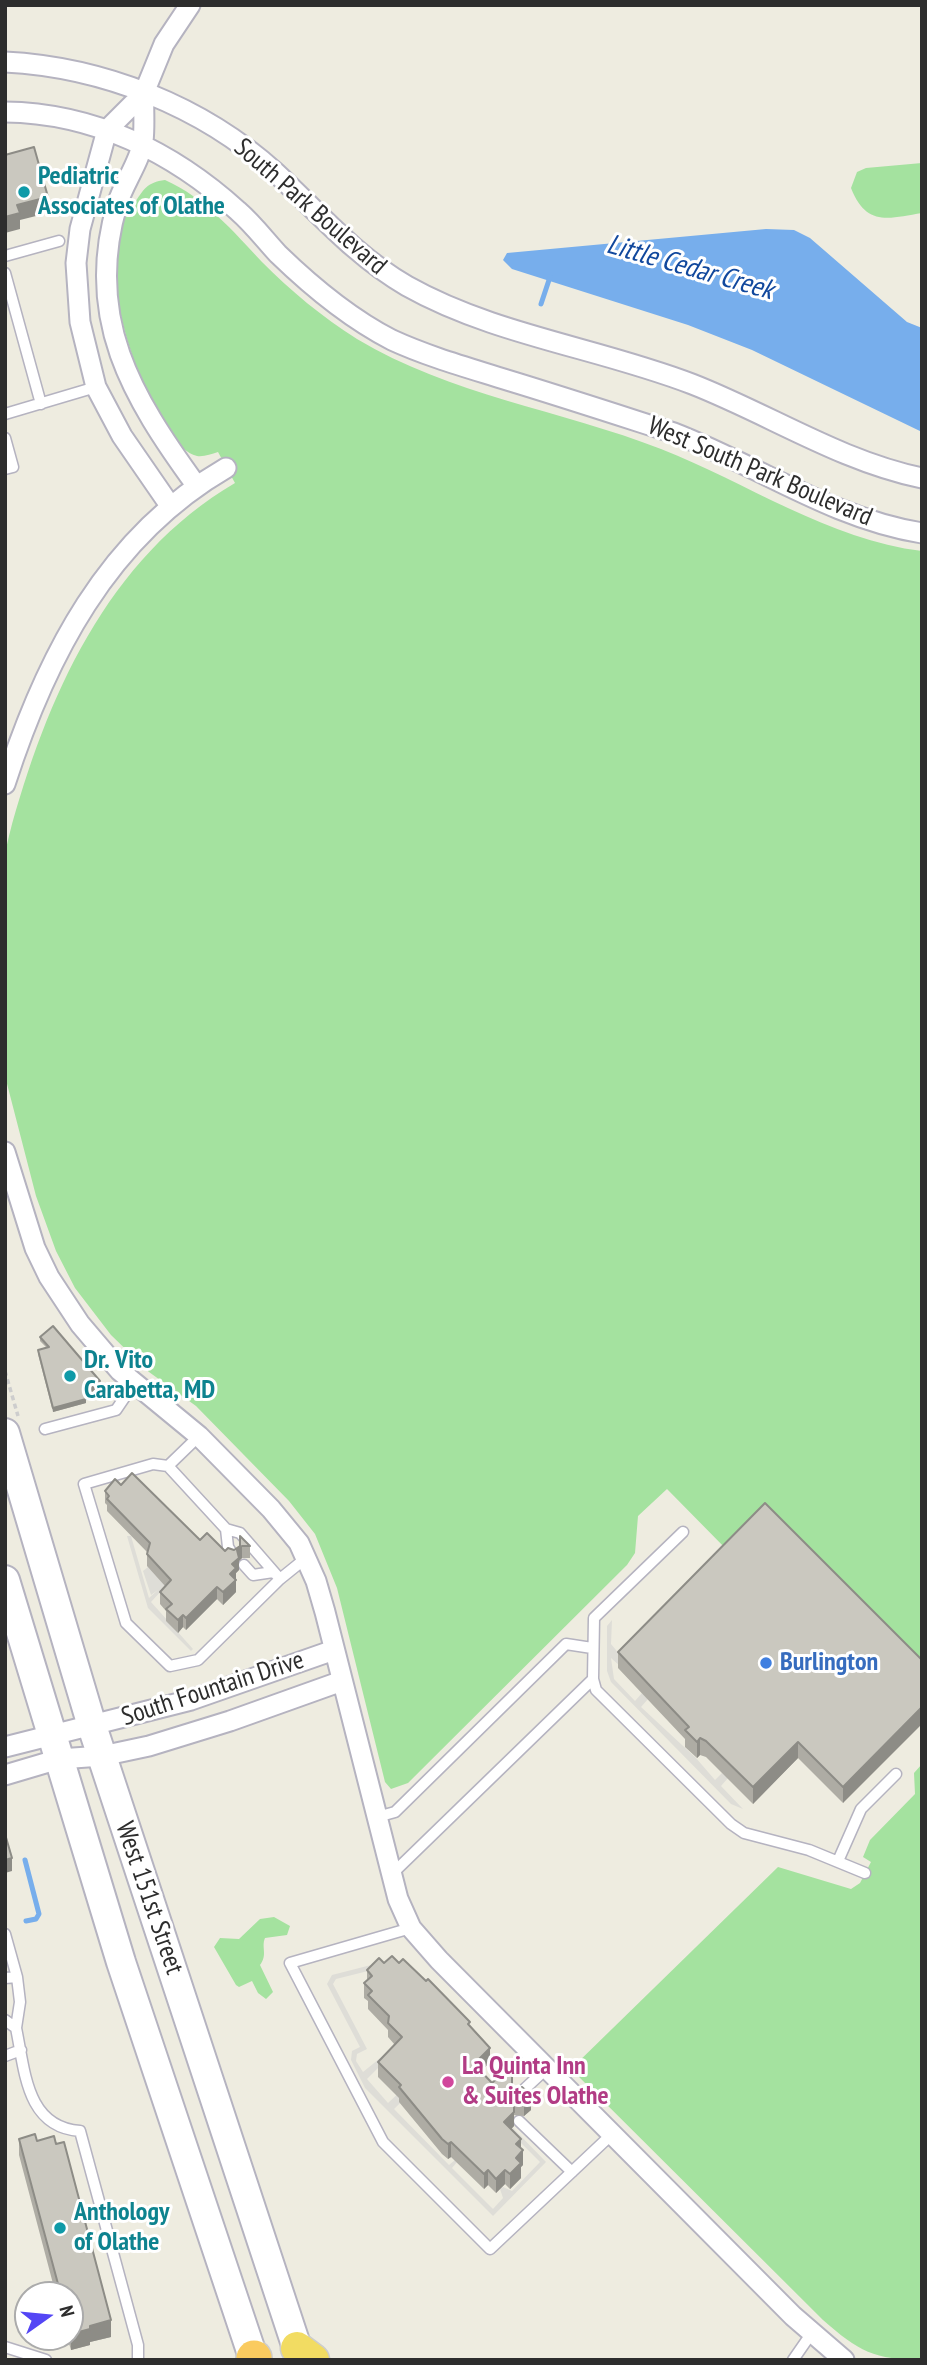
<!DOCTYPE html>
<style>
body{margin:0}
#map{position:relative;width:927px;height:2365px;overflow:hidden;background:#eeece0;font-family:"PT Sans Narrow",sans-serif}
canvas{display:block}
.frame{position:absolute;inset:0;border:7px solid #2d2d2d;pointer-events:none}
.north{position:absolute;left:14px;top:2281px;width:70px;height:70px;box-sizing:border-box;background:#fff;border:2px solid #ababab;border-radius:50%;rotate:75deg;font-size:19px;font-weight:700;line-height:28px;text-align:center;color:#2d2d2d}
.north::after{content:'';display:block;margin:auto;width:24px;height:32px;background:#5446f5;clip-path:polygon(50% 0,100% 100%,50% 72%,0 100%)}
</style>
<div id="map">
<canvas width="927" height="2365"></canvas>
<div class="frame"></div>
<div class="north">N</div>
</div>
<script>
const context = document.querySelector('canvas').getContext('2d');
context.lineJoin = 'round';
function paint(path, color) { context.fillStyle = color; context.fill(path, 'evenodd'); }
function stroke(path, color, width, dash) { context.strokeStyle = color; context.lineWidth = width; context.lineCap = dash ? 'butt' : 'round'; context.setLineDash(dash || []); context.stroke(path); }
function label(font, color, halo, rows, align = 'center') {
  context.font = font + ' "PT Sans Narrow",sans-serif'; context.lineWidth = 6; context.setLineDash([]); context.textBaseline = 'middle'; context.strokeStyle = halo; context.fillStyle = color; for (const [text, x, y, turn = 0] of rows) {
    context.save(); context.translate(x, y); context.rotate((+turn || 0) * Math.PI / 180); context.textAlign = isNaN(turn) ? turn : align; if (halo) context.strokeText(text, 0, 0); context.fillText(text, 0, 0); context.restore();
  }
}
const green = new Path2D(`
 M922,163V213C887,219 866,226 851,188L857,172L866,168Z
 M165,180C204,197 234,232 262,262C291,291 322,317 357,339C450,395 561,410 661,449C746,482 829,540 922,551V1674L730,1553L667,1489L638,1516L635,1553L627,1565L408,1783L391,1789L385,1782L337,1588L315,1534L289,1501L196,1406L149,1372L111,1335L75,1288L56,1251L36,1196L5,1076V853L9,836C46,698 107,558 235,483L218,452C211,454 204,457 197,456C158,446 121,333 118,297C116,278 116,234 125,217C127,213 131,209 134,204C143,190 147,182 165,180Z
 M922,1764V2360C875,2360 858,2351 823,2320L571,2069L778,1867L851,1889L860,1883L871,1862L863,1857L870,1840L915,1794L914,1773Z
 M274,1917L290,1926L287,1935L265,1938C261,1947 268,1955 260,1965L273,1992L266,1999L258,1993L252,1981L239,1987L236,1985L214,1947L220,1938L239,1939L260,1919Z`);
const plaza = new Path2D(`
 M127,1536H131L149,1598L158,1590L151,1595L143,1571L148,1567L176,1585L162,1590L151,1602L193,1649L191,1651L148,1608Z
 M612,1620L611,1644L625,1661L620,1666L611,1658L614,1679L635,1701L642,1693L648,1699L641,1707L696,1758L715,1780L722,1773L728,1778L721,1786L743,1809L731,1804L611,1682L607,1671V1626Z
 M375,1964L387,1975L385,1977L376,1969L336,1979L333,1984L367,2049L357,2054L356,2061L363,2072L395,2046L401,2049L404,2046L419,2061L431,2050L442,2062L394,2109L449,2165L455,2160L457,2162L452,2168L493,2209L503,2198L500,2189L503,2187L512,2191L540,2162L509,2131L513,2128L546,2162L493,2216L365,2088L351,2060L352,2051L360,2047L327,1984L332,1975ZM393,2053L398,2056L402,2053L421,2072L388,2103L367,2079Z`);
const water = new Path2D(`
 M766,229L794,230L810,238L907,322L922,328V432L752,350L688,325L512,269L503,260L507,253Z`);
const stream = new Path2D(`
 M541,304L550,277
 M25,1860L39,1914L36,1919L26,1921`);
const path = new Path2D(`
 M5,1371L18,1416`);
const service = new Path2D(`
 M5,256L59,241
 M5,273L41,404
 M5,414L96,387
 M5,438L13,467L5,469
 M45,1429L116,1410L135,1382
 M168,1466L199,1436
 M226,1529L228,1547L233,1555
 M683,1532L594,1618L593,1679L596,1690L731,1824L744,1833L809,1850L865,1873
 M244,1565L253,1575L273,1572
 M280,1579L240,1533L226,1529L168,1466L153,1464L84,1484L126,1623L170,1666L198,1660L280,1579L306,1558
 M377,1817L395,1812L566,1644L592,1648
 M838,1861L861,1809L896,1774
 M391,1875L593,1679
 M411,1928L290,1963L383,2142L490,2249L611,2135
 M5,1934L17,1977L5,1978
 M5,2020L16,2028C25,2071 26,2127 80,2131L138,2345V2360
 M16,2028L20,2002L17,1977
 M5,2056L21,2050
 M517,2096L546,2069
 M519,2121L572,2172
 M5,2347L46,2360
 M793,2360L811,2334`);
const minor = new Path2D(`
 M5,62C103,67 202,106 275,172C318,212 355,256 407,286C494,335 599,348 692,384C769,414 840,461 922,478
 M144,93C143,108 145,125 143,141C140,162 123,184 117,205C84,318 132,397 196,485
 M5,112C94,113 173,152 238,211C253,224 265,240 278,254C311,286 351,319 392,340C429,357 469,368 507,380C563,397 618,415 674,433C757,465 833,519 922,533
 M171,507L122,436L96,387L80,322L76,263L80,229L107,130L144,93L164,44L190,5
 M5,784C46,657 107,537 226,468
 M5,1152L35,1248L49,1277L80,1324L120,1371L199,1436L271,1509L299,1543L316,1581L325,1612L398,1899L411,1928L439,1960L793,2316L844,2360
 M5,1747L191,1700L334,1650
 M5,1775L59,1759L102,1756L149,1746L230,1721L342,1681`);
const secondary = new Path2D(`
 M5,1433L92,1726L301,2360
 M5,1580L121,1962L254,2360`);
const trunk = new Path2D(`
 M297,2348L313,2360`);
const motorway = new Path2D(`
 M254,2360V2358`);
const wall = new Path2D(`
 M40,1337L100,1385L86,1397V1403L53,1412L38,1354V1350L46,1347L40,1341Z
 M121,1485L200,1540L225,1551L234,1550L240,1546H250V1558H242L239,1561V1570L236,1573V1592L223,1605L217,1599L186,1630L183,1627L178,1633L166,1621V1611L160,1604V1592L165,1586L147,1566V1552L107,1511V1505L105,1503V1491Z
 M618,1652L922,1660L843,1803L798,1758L753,1804L706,1757L700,1755L697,1758L685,1747V1739L618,1668Z
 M384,1963H399L470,2026L490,2062L481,2071L492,2083L512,2087H522L531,2110L524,2116L514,2115V2126L511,2129L521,2148L523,2165L521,2167V2178L510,2189L505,2184L496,2193L488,2185L484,2189L451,2157L448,2159L442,2154L399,2102V2098L378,2077V2062L395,2045L388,2037V2030L368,2009V2001L364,1998V1983L367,1980V1970Z
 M19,2139L37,2141L111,2337L90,2342V2345L71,2350L67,2337H70V2295H56L19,2155Z`);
const shadedWall = new Path2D(`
 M48,197V213L20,220V229L5,233V217L17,205Z
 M100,1381V1385L85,1398V1394Z
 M86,1399V1403L53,1412V1408Z
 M242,1546V1558L239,1561V1570L236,1573V1592L223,1605V1592L237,1550Z
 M217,1587V1599L186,1630V1618Z
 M183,1615V1627L178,1633V1620Z
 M922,1707V1724L843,1803V1787Z
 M700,1738V1755L697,1758V1742Z
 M798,1742V1758L753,1804V1787Z
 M12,1858V1871L5,1873V1860Z
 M490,2048V2062L474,2079V2064Z
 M531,2095V2110L524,2116V2101Z
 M514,2101V2126L504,2137V2122Z
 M521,2139V2153L523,2150V2165L521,2167V2178L510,2189V2174L516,2144Z
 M451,2142V2157L448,2159V2144Z
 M488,2170V2185L484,2189V2174Z
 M505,2170V2184L496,2193V2179Z
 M111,2320V2337L90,2342V2345L71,2350V2334L90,2326Z`);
const building = new Path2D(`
 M34,147L48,197L17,205L20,213L5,217V155Z
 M53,1326L100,1381L85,1394L86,1399L53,1408L38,1350L49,1347L40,1337Z
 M132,1473L200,1540L207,1533L225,1551L228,1548L234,1550L240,1546V1536L250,1546H242L237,1550L239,1558L232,1564L236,1568L230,1574L236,1580L223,1592L217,1587L186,1618L183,1615L178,1620L166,1609L172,1604L160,1592L171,1580L147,1554L150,1543L107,1499L109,1496L105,1491L115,1479L121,1485Z
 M765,1503L922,1660V1707L843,1787L798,1742L753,1787L706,1741L700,1738L697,1742L685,1730L689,1727L618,1652Z
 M5,1834L12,1858L5,1860Z
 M392,1956L399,1963L403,1959L426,1981L428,1979L470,2022L468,2024L490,2048L474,2064L492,2083L506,2070L512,2076V2087H522L531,2095L524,2101H514V2112L504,2122L521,2139L516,2144L523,2150L516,2158L521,2163L510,2174L505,2170L496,2179L488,2170L484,2174L451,2142L448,2144L442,2139L399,2087L401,2085L378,2062L402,2037L388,2023L389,2016L368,1995L372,1991L364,1983L372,1976L367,1970L379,1958L384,1963Z
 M35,2134L37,2141L54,2136L56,2144L64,2142L111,2320L90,2326V2329L71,2334L70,2295H61L19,2139Z`);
const markers = [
 [24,192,7,"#0f9aa8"],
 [70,1376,7,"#0f9aa8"],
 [766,1663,7,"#3f7fe0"],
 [448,2082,7,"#d1479c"],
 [60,2228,7,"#0f9aa8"]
];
const cultureNames = [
 ["Pediatric",38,177],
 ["Associates of Olathe",38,207],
 ["Dr. Vito",84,1361],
 ["Carabetta, MD",84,1391],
 ["Anthology",74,2213],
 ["of Olathe",74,2243]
];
const streetNames = [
 ["South Park Boulevard",310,207,41],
 ["West South Park Boulevard",760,472,23],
 ["South Fountain Drive",213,1689,-18],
 ["West 151st Street",149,1898,71]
];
const shopNames = [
 ["Burlington",780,1663]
];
const hotelNames = [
 ["La Quinta Inn",462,2067],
 ["& Suites Olathe",462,2097]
];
const waterNames = [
 ["Little Cedar Creek",690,268,16]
];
paint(green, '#a4e29f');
paint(plaza, '#deddd7');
paint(water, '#77aeec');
stroke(stream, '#77aeec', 5);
stroke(service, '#b5b3c0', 13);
stroke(minor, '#b5b3c0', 23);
stroke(secondary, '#b5b3c0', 32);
stroke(trunk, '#cdcdcd', 35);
stroke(motorway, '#cdcdcd', 38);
stroke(path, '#cdcdcd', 3.5, [5, 3.5]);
stroke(service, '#fff', 10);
stroke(minor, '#fff', 19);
stroke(secondary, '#fff', 28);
stroke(trunk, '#f2dc62', 32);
stroke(motorway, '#facb5f', 35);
paint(wall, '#aeaca4');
paint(shadedWall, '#8d8c86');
paint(building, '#cac8bf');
stroke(building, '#8d8c86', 2);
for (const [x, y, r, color] of markers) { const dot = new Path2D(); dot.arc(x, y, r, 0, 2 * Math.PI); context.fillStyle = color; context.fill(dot); stroke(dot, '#fff', 2.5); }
label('bold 26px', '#0d838f', '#fff', cultureNames, 'left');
label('26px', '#2d2d2d', '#fff', streetNames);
label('bold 26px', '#366cbe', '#fff', shopNames, 'left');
label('bold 26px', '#b23c85', '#fff', hotelNames, 'left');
label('italic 28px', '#11489d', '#fff', waterNames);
</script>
